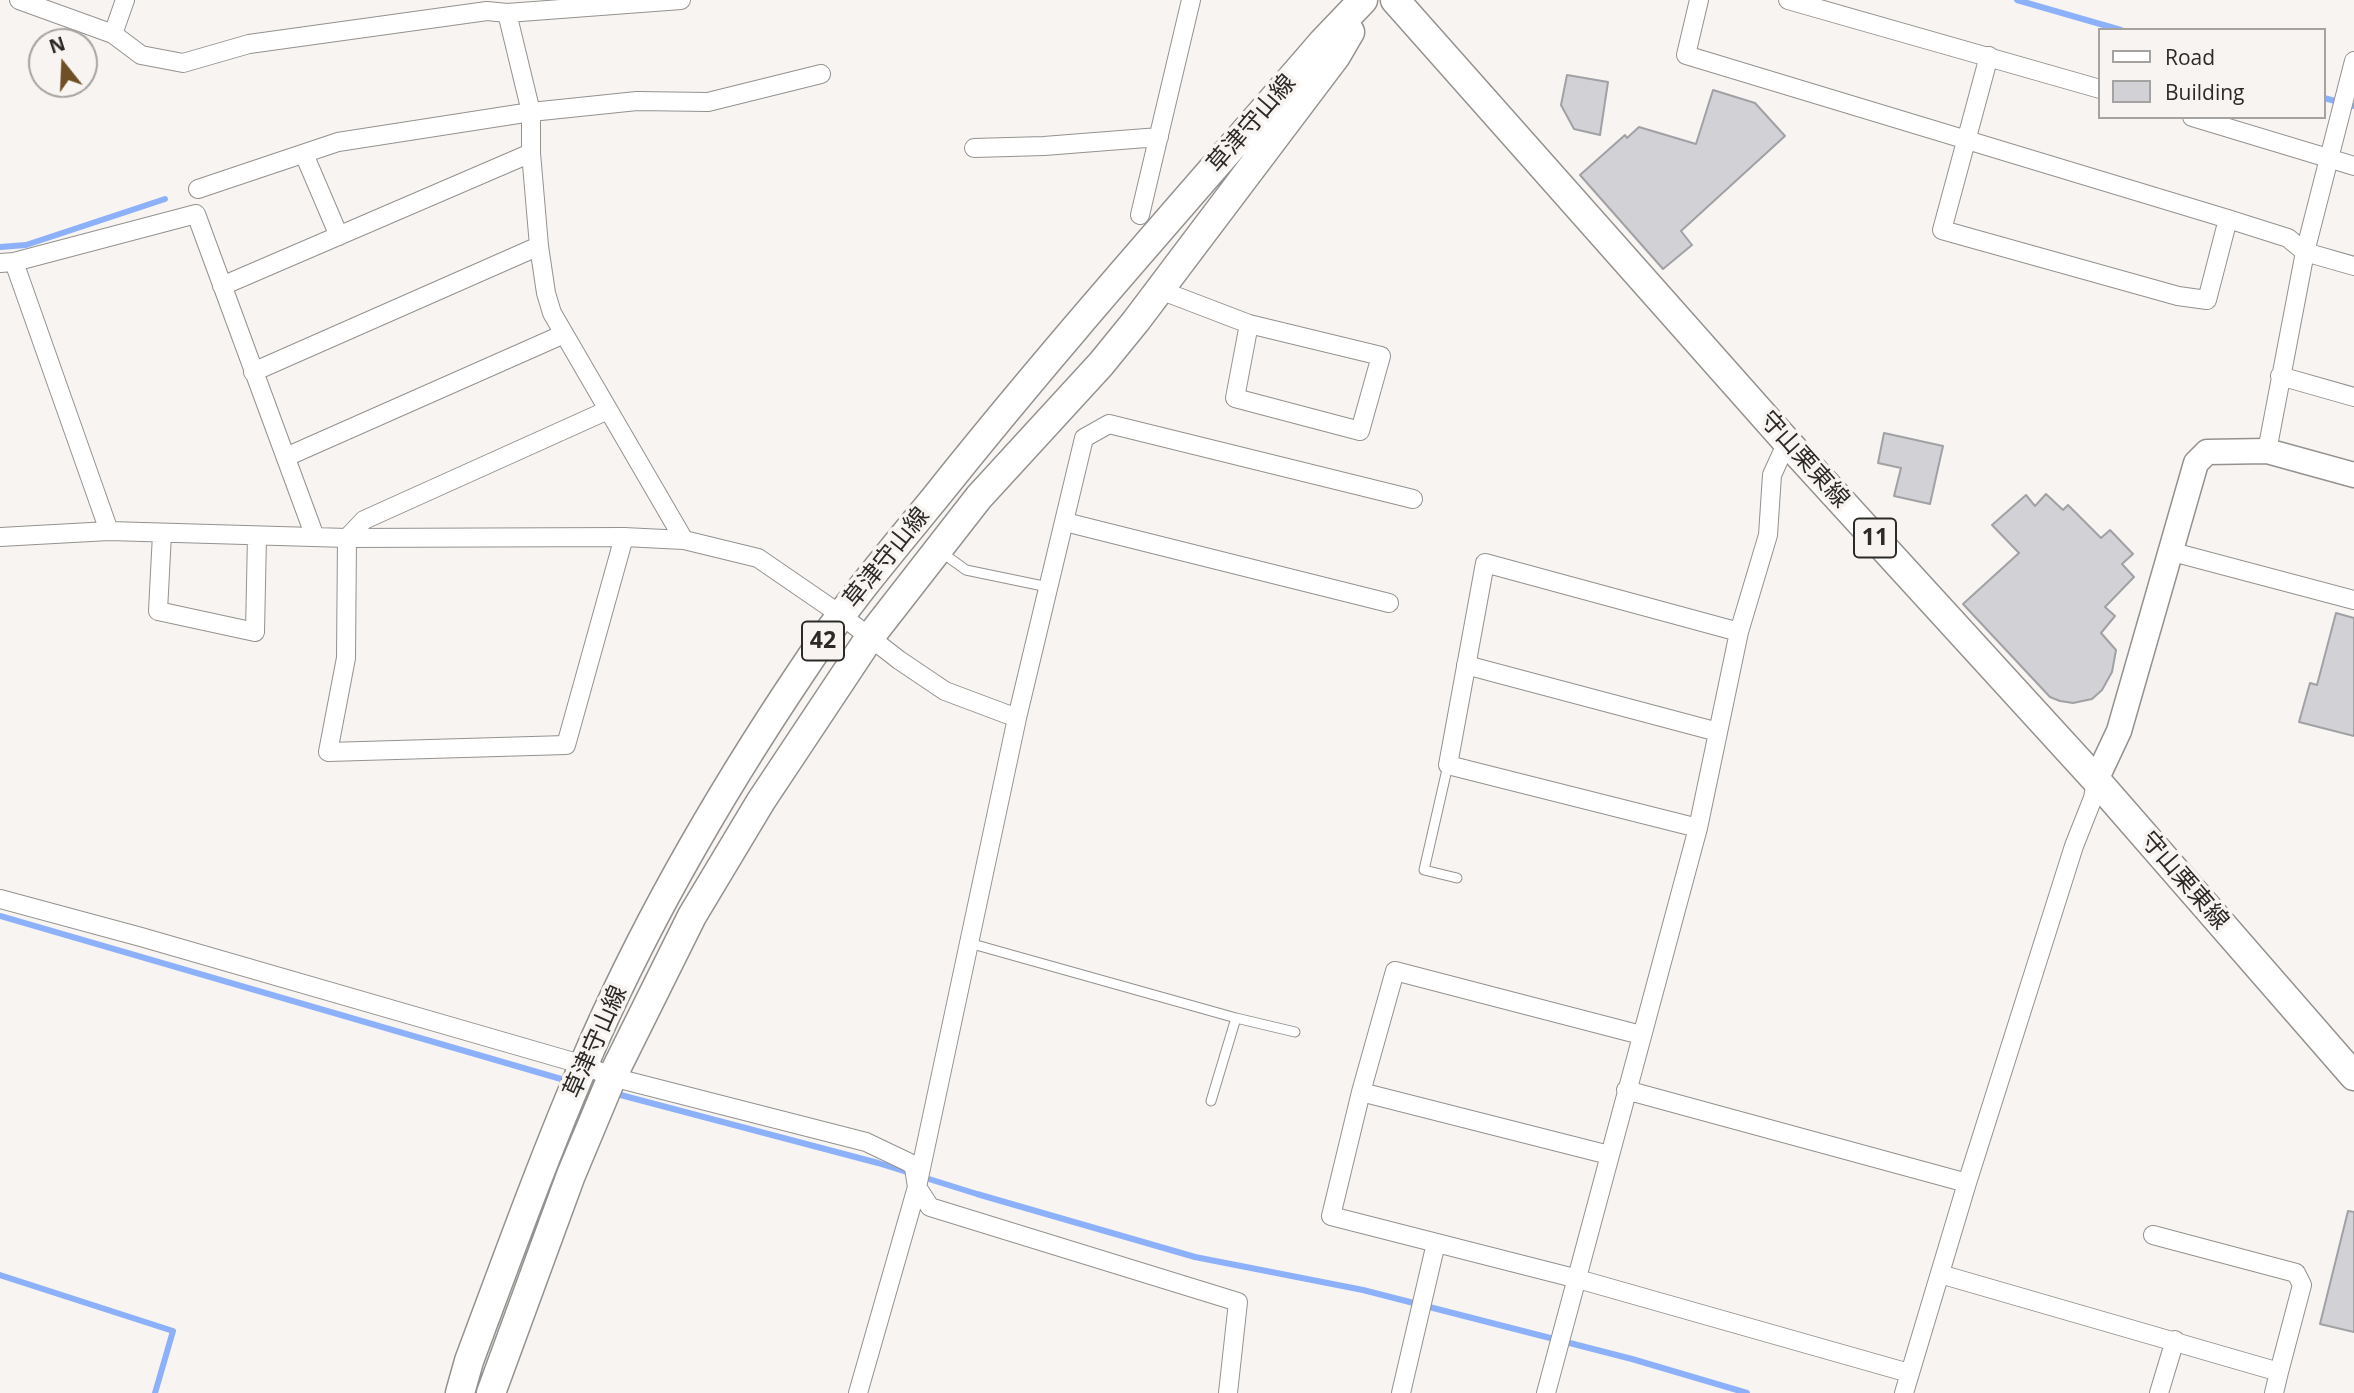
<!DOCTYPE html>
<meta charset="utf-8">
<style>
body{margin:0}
#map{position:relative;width:2354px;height:1393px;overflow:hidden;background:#f7f4f1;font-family:"Open Sans",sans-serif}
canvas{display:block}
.legend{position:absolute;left:2098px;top:28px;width:228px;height:91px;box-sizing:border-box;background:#f7f4f1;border:2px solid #a5a3a1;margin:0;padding:9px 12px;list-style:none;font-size:21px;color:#2b2a28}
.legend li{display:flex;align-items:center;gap:14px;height:35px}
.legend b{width:35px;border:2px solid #a5a3a1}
.north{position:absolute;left:28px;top:28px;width:70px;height:70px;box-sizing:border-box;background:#f7f4f1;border:2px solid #a5a3a1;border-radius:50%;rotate:342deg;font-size:19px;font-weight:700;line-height:28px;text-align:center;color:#2b2a28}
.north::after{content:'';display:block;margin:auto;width:24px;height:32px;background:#6f4f25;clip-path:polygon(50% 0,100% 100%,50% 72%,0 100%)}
</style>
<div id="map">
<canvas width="2354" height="1393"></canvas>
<ul class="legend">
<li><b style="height:9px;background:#fff"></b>Road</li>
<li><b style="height:19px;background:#d2d2d6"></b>Building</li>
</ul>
<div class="north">N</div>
</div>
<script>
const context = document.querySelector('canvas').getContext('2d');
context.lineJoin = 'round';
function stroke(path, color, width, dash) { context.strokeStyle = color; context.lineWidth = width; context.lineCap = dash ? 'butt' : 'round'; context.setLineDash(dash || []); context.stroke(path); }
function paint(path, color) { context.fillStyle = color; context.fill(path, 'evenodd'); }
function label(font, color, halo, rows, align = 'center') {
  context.font = font + ' "Open Sans","Noto Sans JP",sans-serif'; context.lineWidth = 7; context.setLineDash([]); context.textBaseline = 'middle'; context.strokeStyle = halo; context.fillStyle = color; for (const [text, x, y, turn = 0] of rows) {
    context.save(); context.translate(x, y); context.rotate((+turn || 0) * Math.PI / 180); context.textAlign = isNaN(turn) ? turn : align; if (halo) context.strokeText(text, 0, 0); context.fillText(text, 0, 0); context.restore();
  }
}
const stream = new Path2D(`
 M2017,0L2121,30
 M2324,98L2354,106
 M0,247L26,245L165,199
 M0,916L568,1081
 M613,1093L878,1163L977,1194L1195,1257L1363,1290L1632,1359L1747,1393
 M0,1275L173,1331L155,1393`);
const building = new Path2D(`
 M1567,75L1608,82L1600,135L1574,129L1561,105Z
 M1713,90L1755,103L1785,136L1681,231L1692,245L1663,269L1580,175L1625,135L1627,138L1639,127L1696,144Z
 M1884,433L1943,446L1930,504L1894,496L1901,468L1878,463Z
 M2046,494L2063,510L2068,505L2101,538L2110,530L2133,554L2122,564L2134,577L2105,607L2115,616L2101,633L2116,650L2112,672L2102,690L2092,699L2073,703L2060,701L2050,697L1963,604L2019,553L1992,525L2026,495L2035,506Z
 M2336,613L2354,618V736L2299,722L2310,683L2317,685Z
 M2348,1211L2354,1212V1332L2320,1324Z`);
const lane = new Path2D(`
 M941,552L966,570L1048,587
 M1448,765L1424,870L1457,878
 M969,943L1236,1018L1295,1032
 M1211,1101L1236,1018`);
const street = new Path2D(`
 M19,0L113,34L141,55L183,63L249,44L487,11L507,13L681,0
 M1699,0L1686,55L2228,219L2288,238L2305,252L2354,266
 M1788,0L2100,89
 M507,13L531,112V153L539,246L546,293L552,313L684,540
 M113,34L125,0
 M1989,56L1942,230L2178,296L2207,300L2228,219
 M2192,117L2354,166
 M974,148L1044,146L1159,137
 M304,154L339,236
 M198,189L338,142L531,112L637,101L708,102L821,74
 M1140,215L1191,0
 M14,262L109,531
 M0,263L14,262L196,214L315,537
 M222,286L531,153
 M1160,290L1249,324L1381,356L1360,431L1235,398L1249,324
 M253,372L539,246
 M2280,376L2354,397
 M608,410L364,520L347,538L346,658L328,752L566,745L624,537
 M2267,451L2305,252L2354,61
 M286,457L564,334
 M1065,522L1389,603
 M162,534L158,611L255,632L257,536
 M0,537L109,531L347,538L624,537L684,540L758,558L841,615L899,660L945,691L1017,718
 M2169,551L2354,600
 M1466,665L1718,732
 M1698,828L1448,765L1485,563L1739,632
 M0,899L141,937L584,1065L612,1077L866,1142L910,1163L914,1168L917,1187L930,1207L1238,1302L1228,1393
 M1641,1035L1395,971L1361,1092L1331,1216L1578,1279L1909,1373
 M1626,1090L1967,1183
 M1361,1092L1609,1155
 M1940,1274L2279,1372L2302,1285L2296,1273L2153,1235
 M858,1393L917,1187L1017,718L1084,438L1109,424L1413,499
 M1401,1393L1436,1243
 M1546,1393L1698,828L1739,632L1768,535L1772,475L1787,442
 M1904,1393L1967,1183L2074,846L2093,798L2096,780
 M2159,1393L2175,1340
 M2274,1393L2279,1372`);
const secondary = new Path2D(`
 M2096,780L2119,731L2196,463L2207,452L2267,451L2354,475`);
const primary = new Path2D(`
 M1395,0L1787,442L2096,780L2354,1076
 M460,1393L469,1361C506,1262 542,1162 584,1064C643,925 720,793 804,668C843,608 890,553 935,498C1059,342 1192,194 1322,43L1363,0
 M491,1393L571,1175L612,1077L692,916L761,801L870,637L979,497L1101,364L1136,321L1336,56L1350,32`);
const shields = [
 [1875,538,42],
 [823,641,42]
];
const shieldNames = [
 ["11",1875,538],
 ["42",823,641]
];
const streetNames = [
 ["草津守山線",1252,124,-49],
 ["守山栗東線",1804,460,48],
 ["草津守山線",887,558,-51],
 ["守山栗東線",2184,881,49],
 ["草津守山線",596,1042,-66]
];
stroke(stream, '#8db0fb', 6);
paint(building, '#d2d2d6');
stroke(building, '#a0a1a4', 2);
stroke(lane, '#94928f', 11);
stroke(street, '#94928f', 20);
stroke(secondary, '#94928f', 27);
stroke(primary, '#94928f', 31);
stroke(lane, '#fff', 9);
stroke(street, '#fff', 18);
stroke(secondary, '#fff', 24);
stroke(primary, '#fff', 28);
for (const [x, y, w] of shields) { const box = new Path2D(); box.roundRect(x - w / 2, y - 19.5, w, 39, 5); context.fillStyle = '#f7f4f1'; context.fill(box); stroke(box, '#2b2a28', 2); }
label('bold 23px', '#2b2a28', null, shieldNames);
label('24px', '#2b2a28', '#f7f4f1', streetNames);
</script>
